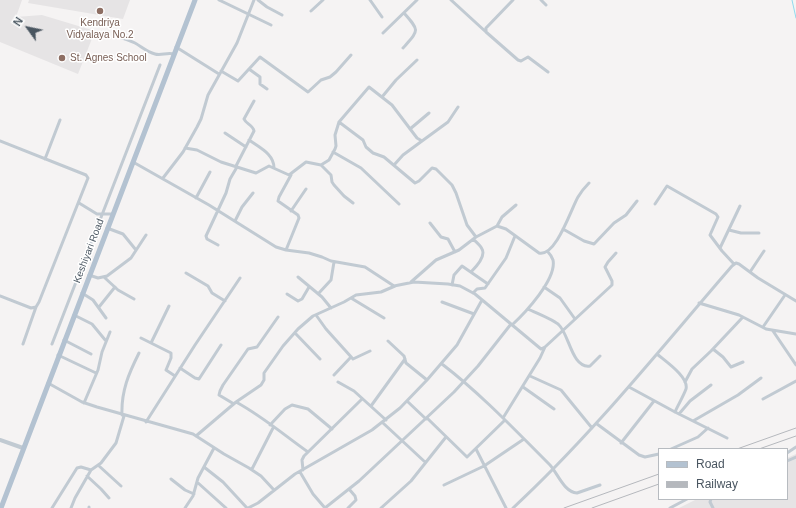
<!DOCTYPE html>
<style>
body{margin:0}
#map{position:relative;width:796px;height:508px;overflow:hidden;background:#f5f3f3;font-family:Helvetica,sans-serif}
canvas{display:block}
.legend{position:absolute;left:658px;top:448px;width:130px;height:52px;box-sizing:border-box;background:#fff;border:1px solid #b7bbc0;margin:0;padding:5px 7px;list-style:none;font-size:12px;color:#4a5661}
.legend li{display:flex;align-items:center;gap:8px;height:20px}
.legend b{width:20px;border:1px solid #b7bbc0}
.north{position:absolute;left:8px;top:8px;width:40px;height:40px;-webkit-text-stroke:3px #fff;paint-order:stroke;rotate:303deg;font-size:11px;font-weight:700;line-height:16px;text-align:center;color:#4a5661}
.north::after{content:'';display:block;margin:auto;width:14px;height:18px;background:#4a5661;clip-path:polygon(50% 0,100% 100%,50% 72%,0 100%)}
</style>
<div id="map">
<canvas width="796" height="508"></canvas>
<ul class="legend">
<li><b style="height:5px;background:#b3c2d1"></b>Road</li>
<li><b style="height:5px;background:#b5b8bd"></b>Railway</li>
</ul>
<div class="north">N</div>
</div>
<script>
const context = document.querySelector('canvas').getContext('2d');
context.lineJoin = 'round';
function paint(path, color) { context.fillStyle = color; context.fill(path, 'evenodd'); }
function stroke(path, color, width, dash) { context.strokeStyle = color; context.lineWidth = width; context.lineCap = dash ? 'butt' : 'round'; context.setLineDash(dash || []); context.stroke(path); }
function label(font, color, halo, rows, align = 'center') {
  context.font = font + ' Helvetica,sans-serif'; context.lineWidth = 3; context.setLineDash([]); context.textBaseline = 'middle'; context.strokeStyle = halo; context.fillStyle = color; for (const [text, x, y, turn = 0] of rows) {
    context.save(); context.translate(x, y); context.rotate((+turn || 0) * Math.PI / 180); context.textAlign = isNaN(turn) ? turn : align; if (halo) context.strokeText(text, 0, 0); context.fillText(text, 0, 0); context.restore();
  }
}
const education = new Path2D(`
 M0,0H22L16,17L42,15L95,31L78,74L0,42Z
 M29,0H130L123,19L28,3Z
 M796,454V508H679L697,499H787V458Z`);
const stream = new Path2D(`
 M792,0L796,18`);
const minor = new Path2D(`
 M219,0L271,25
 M258,0L267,7L282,15
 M370,0L382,17
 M451,0L486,32
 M513,0L486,28V32L518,60L521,61L528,57L548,72
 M541,0L546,5
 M311,11L323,0
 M383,33L417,0
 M114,35C121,38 129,40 135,43C142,47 147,52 155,54C161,56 167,52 174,54
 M176,47L219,74
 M403,48C419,30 420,31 404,13
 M249,69L260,77V84L267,89
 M221,71L238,81L260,57L308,92L321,80L330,77L336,72L351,55
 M382,97L396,80L417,60
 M339,122L363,140L366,147L373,153L384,157L415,183L419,181L432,168L436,169L452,185L456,193L467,225L476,237
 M410,129L429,113
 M225,133L246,147
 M249,140C260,148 274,154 274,168
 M0,141L86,175L88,178L39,302L36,307L31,308L0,296
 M185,148L197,150L221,162L256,173L269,166L289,175L306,162L321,165L329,160L335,149L336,146L335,135L339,122L369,87L392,105L417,138L422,141L448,122L458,107
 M333,152L361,168L399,204
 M45,159L60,120
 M133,162L209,205L276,247L286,250L309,253L322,257L331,261L365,267L394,286L414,282L448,284L460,286L475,294L541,349L545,347L612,285V281L605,267L608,262L616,253
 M321,165L331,175L332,182L334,185L344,196L353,203
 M394,165L403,155L422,141
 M236,166L254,131C253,125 246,124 244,119L254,101
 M163,178L183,152L197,127L201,119L208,95L237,43L254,0
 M196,198L210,172
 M79,203L97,214H113
 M655,204L667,186L716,214L718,217L710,235L722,251L734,264
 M291,211L306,189
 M235,221L242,207L253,193
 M430,223L441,237L448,239L455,252
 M497,226L502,217L516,205
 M107,228L123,234L136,250
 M563,229L584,241L594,244L614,223L626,215L637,201
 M729,230L741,233H759
 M218,245L207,239L206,236L226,193L230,179L237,167
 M720,248L740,206
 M286,250L299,218L298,215L278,201L279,197L291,175
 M471,272C476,267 486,256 482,249C480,245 476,242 473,239
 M750,272L764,251
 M186,273L208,286L212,293L225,301
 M89,275L98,278L107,276L131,258L146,235
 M298,277L322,297L331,308
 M105,278L118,290L134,299
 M411,282L436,260L459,250L476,237L497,226L506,229L539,253C556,257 571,209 578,197C581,192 585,187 589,183
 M452,285L454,275L462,266L488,284
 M544,287L560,298L575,319
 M82,293L93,300L106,318
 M473,293L477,289L485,288L506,258L515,236
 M287,294L298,301L302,299L309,287
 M318,294L331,280L334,262
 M351,298L384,318
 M442,302L474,314
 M699,303L739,315L766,329L796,334
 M99,307L115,287
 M528,309C536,313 554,320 559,325C569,334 572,369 590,366L600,356
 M74,315L92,324L106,341
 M316,315L326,329L353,359L370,351
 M512,325C525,313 557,279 553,260C552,257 550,254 548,252
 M763,327L785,295
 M773,331L796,365
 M295,333L320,359
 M141,338L171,353V358L166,370L175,376
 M64,340L91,354
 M388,341L404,356L406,363L427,380
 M151,343L169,306
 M23,344L36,307
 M52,344L160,65
 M713,349L723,357L731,367L743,362
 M657,354C665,361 689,377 686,389C683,397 678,405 675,412
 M58,355L96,373
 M442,364C481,394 515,430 550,465C558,474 564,492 577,493L600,485
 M180,368L195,378L199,379L221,345
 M334,375L351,357
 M530,376L561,390L592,428
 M338,382L354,391L386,420
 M685,382L692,369L711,351L743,317
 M48,383L82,402L97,407L193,434L224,454L249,468L261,476L274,490
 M523,387L554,409
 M629,387L675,412L727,438
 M763,399L796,381
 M407,401L426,419
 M236,402C262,416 284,435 308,452
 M84,403L98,370L102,352L110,332
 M234,404L219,395L220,391L223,385L248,349L257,347L278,317
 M371,406L405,359
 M679,414L690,401L711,385
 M122,415C121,391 129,373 139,353
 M427,418L467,457L505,420
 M503,418L540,358L545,347
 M693,421L738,395L761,378
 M146,422L195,345L240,278
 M383,423L425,462
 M597,424L639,455L645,457L659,454
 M270,425L285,409L292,405L308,409L332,429
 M196,436L236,402L261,385L264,380V373L283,346L298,329L313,316L344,302L356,295L381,292L395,286
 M621,443L654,401
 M476,449L506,508
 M671,449L698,437L708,428
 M787,453L796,447
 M787,461L796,457
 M98,465L121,486
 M204,467L223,482L247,508
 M252,469L273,428
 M303,470L302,460L304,456L362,399
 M300,472L313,494L325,508
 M87,476L101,489L109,498
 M171,479L185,490L194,494
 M197,482L226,508
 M444,485L484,466L524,439
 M711,499L710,502L713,508
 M52,508L77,468L81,467L91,470
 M71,508L75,498L91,470L101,463L116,443L124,416
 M89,508V507
 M185,508L193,496L198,478L214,448
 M248,508L258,503L295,474L372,430L400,408L427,380L457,345L482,300
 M325,508L359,481L454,392L478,366L511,324
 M348,508L356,500L355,496L349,489
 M381,508L411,481L446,437
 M513,508C593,434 661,348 732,266L736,263L739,264L758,278L796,301
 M670,508L687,499`);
const tertiary = new Path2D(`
 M0,440L23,448`);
const primary = new Path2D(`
 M1,508L195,0`);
const rail = new Path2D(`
 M737,449L796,428
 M759,449L796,436
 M564,508L659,474
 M592,508L659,484`);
const markers = [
 [100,11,4,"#8d6e63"],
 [62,58,4,"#8d6e63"]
];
const educationNames = [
 ["Kendriya",100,23],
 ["Vidyalaya No.2",100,35],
 ["St. Agnes School",70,58,"left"]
];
const streetNames = [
 ["Keshiyari Road",89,251,-69]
];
paint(education, '#e6e4e5');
stroke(stream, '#90daee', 1);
stroke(minor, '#c1cad2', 3);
stroke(tertiary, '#c1cad2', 4);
stroke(primary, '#b3c2d1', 5);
stroke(rail, '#b5b8bd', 1);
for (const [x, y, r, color] of markers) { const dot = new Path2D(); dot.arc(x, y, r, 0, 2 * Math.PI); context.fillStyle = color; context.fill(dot); stroke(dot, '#fff', 1.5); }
label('10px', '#785e54', '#fff', educationNames);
label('10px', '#4a5661', '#fff', streetNames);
</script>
